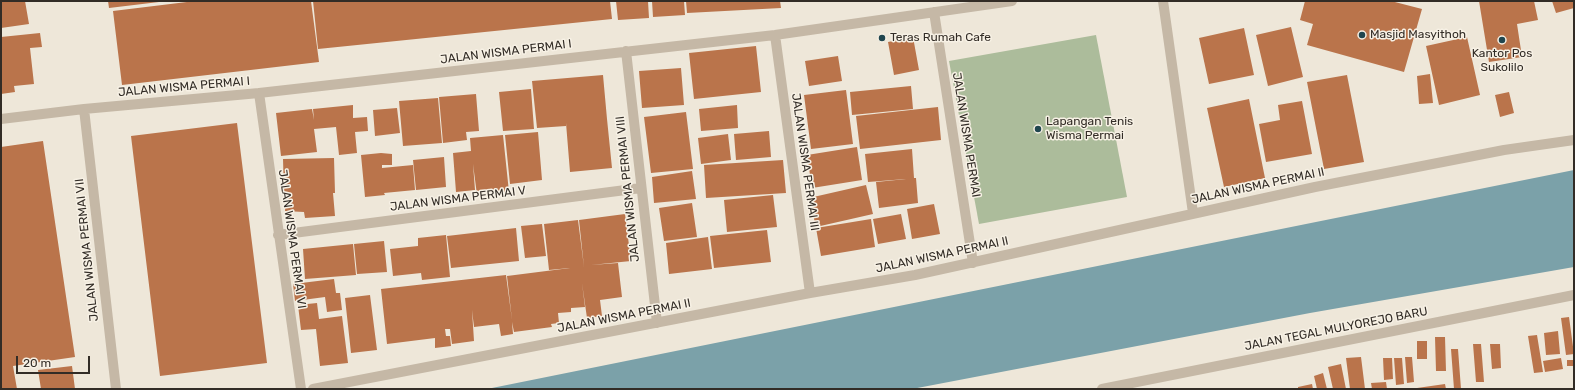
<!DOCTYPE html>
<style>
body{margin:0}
#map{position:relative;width:1575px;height:390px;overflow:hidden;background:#eee7d9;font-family:Rubik,sans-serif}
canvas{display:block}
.frame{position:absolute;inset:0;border:2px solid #322c26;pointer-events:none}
.scale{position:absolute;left:16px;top:356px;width:74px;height:18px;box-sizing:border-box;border:2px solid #322c26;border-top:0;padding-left:5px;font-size:12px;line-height:14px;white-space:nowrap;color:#322c26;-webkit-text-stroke:3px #f7f1e5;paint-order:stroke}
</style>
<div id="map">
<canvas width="1575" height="390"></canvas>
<div class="frame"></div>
<div class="scale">20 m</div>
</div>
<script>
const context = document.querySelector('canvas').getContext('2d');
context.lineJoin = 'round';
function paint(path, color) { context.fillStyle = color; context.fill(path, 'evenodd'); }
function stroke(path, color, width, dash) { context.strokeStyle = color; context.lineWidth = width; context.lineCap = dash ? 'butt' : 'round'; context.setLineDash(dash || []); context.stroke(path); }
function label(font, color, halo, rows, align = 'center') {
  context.font = font + ' Rubik,sans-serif'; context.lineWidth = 3; context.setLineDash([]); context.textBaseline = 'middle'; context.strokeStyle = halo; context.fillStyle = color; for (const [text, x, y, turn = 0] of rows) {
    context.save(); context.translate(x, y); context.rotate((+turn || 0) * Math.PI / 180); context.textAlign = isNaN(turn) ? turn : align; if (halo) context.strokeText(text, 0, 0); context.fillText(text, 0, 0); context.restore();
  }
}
const green = new Path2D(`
 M1096,35L1127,197L979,224L949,61Z`);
const water = new Path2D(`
 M1574,170V267L1310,313L912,389H487Z`);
const building = new Path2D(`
 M1,1H25L29,24L1,28Z
 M108,1H158L159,2L109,8Z
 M195,1H311L319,62L122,85L113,11Z
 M313,1H610L612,19L318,49Z
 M616,1H648L649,18L618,20Z
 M652,1H684L685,15L653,17Z
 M686,1H780L781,8L687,13Z
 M1305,1H1391L1422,9L1404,72L1307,45L1313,24L1300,20Z
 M1479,1H1534L1538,20L1517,24L1522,57L1489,62Z
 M1552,1H1574V8L1556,13Z
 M1291,27L1303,77L1268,86L1256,35Z
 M1244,28L1254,75L1209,84L1199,38Z
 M40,33L42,47L30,48L34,84L14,86L15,92L1,94V37Z
 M913,37L919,70L894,75L888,42Z
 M1467,37L1480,95L1439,105L1426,46Z
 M756,46L761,92L694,99L689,53Z
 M838,56L842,81L809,86L805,61Z
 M681,68L684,105L642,108L639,71Z
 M1430,74L1433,103L1419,104L1417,76Z
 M603,75L607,119L579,121L607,119L612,168L570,172L566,123V126L537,128L532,81Z
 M1347,75L1364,162L1324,169L1307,82Z
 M911,86L913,109L852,115L850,92Z
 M531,89L534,129L503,131L499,92Z
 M846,90L853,144L811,149L804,95Z
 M1509,92L1514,113L1500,117L1495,95Z
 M476,94L479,131L466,132L467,140L443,143L439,97Z
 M438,98L442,143L403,146L399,101Z
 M1249,99L1265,178L1224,187L1207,108Z
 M1302,101L1312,154L1266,162L1259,124L1280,120L1278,105Z
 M353,105V118L367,117L368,131L355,132L357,153L339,155L336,127L314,129L317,152L281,156L276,113L312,109L314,120L313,109Z
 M737,105L738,128L701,131L699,109Z
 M938,107L941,140L860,149L856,116Z
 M397,108L400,133L375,136L373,110Z
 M686,112L693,169L651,173L644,117Z
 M237,123L267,363L160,376L131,136Z
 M769,131L771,157L736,160L734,134Z
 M538,132L542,180L510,184L505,135Z
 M728,134L731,160L701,164L698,138Z
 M503,135L509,192L477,195L473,164L475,190L456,192L453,153L471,151L470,138Z
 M43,141L75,357L13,366L17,389H1V147Z
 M857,147L862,180L812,188L807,155Z
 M912,149L914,178H916L918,203L879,208L876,182L906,179L868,182L865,154Z
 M381,153L392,154V165H382V168L413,165L415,190L384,193L385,195L365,197L361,155Z
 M444,157L446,187L416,190L413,160Z
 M334,158L335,193H333L335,216L305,218L304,212L285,211L286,194H284L283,159Z
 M783,160L786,193L706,198L704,165Z
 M692,171L696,199L654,203L652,177Z
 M866,185L873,214L816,227L809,198Z
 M773,195L777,227L727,232L724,200Z
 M692,203L697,237L664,241L659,208Z
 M934,204L940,234L912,239L907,209Z
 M625,214L631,261L591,265L618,263L622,297L600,300L602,316L587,318L582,283L585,307L571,308V312L558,313L559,323L551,324L552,327L514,332L512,322L513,334L501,336L499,324L474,327L472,310L474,341L452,344L450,329H445L446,336H450L451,346L435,348V338L387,344L381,289L506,275L512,320L507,276L570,268L549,270L544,224L578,220L584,267L579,220Z
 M901,214L906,239L878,244L873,219Z
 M871,219L875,247L821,256L816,228Z
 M542,224L546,256L525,258L521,226Z
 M516,228L519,261L451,268L447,236Z
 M767,230L771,262L714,268L710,236Z
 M446,235L450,277L422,280L421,273L393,276L390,249L418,246V238Z
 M708,237L712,269L669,274L666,243Z
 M384,241L387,272L357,274L354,244Z
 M353,244L356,275L305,279L303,249Z
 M334,279L336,293H340L342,310L327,312L325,297L295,301L293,284Z
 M370,295L377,350L351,353L345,298Z
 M317,303L319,319L342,316L348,363L320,366L316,329L301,330L298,305Z
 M1569,317L1574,354L1566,355L1561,318Z
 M1558,331L1560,354L1546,355L1544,333Z
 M1537,335L1543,372L1534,373L1528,336Z
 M1435,337H1445L1446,371H1436Z
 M1417,341H1427V359H1417Z
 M1473,344H1481L1484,382H1476Z
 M1490,344H1500L1501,368L1492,369Z
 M1451,349H1458L1461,389H1454Z
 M1361,357L1365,389H1350L1346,358Z
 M1405,357H1412L1414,382L1407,383Z
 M1383,358H1392L1393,379L1384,380Z
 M1394,358H1402L1404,384L1396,385Z
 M1561,358L1563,369L1545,372L1543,361Z
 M1567,360H1574V366H1567Z
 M1341,364L1346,389H1333L1328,367Z
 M72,366L75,389H41L38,370Z
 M1323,373L1327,389H1317L1314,376Z
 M1386,382L1387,389H1372L1371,383Z
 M1312,384L1313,389H1298V387Z
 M1445,384L1446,389H1417V388Z`);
const minor = new Path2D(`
 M1163,1L1193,213
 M934,12L973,263
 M775,35L810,293
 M626,51L657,323
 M259,93L301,389
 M84,109L116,389
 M1,119L84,109L259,93L775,35L1012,1
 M278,235L641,188
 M313,389L810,293L915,275L1315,187L1504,150L1574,140
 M1102,389L1574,295`);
const markers = [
 [1362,35,4,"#20464f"],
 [882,38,4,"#20464f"],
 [1502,40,4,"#20464f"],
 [1038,129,4,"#20464f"]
];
const poiNames = [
 ["Masjid Masyithoh",1370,35],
 ["Teras Rumah Cafe",890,38],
 ["Kantor Pos",1502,54,"center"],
 ["Sukolilo",1502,68,"center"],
 ["Lapangan Tenis",1046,122],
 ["Wisma Permai",1046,136]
];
const streetNames = [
 ["JALAN WISMA PERMAI I",506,52,-7],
 ["JALAN WISMA PERMAI I",184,87,-5],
 ["JALAN WISMA PERMAI",966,135,81],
 ["JALAN WISMA PERMAI III",805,162,82],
 ["JALAN WISMA PERMAI II",1258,186,-12],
 ["JALAN WISMA PERMAI VIII",628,189,-96],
 ["JALAN WISMA PERMAI V",458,199,-7],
 ["JALAN WISMA PERMAI VI",292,239,82],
 ["JALAN WISMA PERMAI VII",87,250,-96],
 ["JALAN WISMA PERMAI II",942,255,-12],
 ["JALAN WISMA PERMAI II",624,316,-11],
 ["JALAN TEGAL MULYOREJO BARU",1336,329,-11]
];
paint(green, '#acbc9b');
paint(water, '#7ba1a9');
paint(building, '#ba744b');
stroke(minor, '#c5b8a6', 10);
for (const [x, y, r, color] of markers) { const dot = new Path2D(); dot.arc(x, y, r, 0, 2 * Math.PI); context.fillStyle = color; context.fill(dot); stroke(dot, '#f7f1e5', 1.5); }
label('12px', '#322c26', '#f7f1e5', poiNames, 'left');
label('12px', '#322c26', '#f7f1e5', streetNames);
</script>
